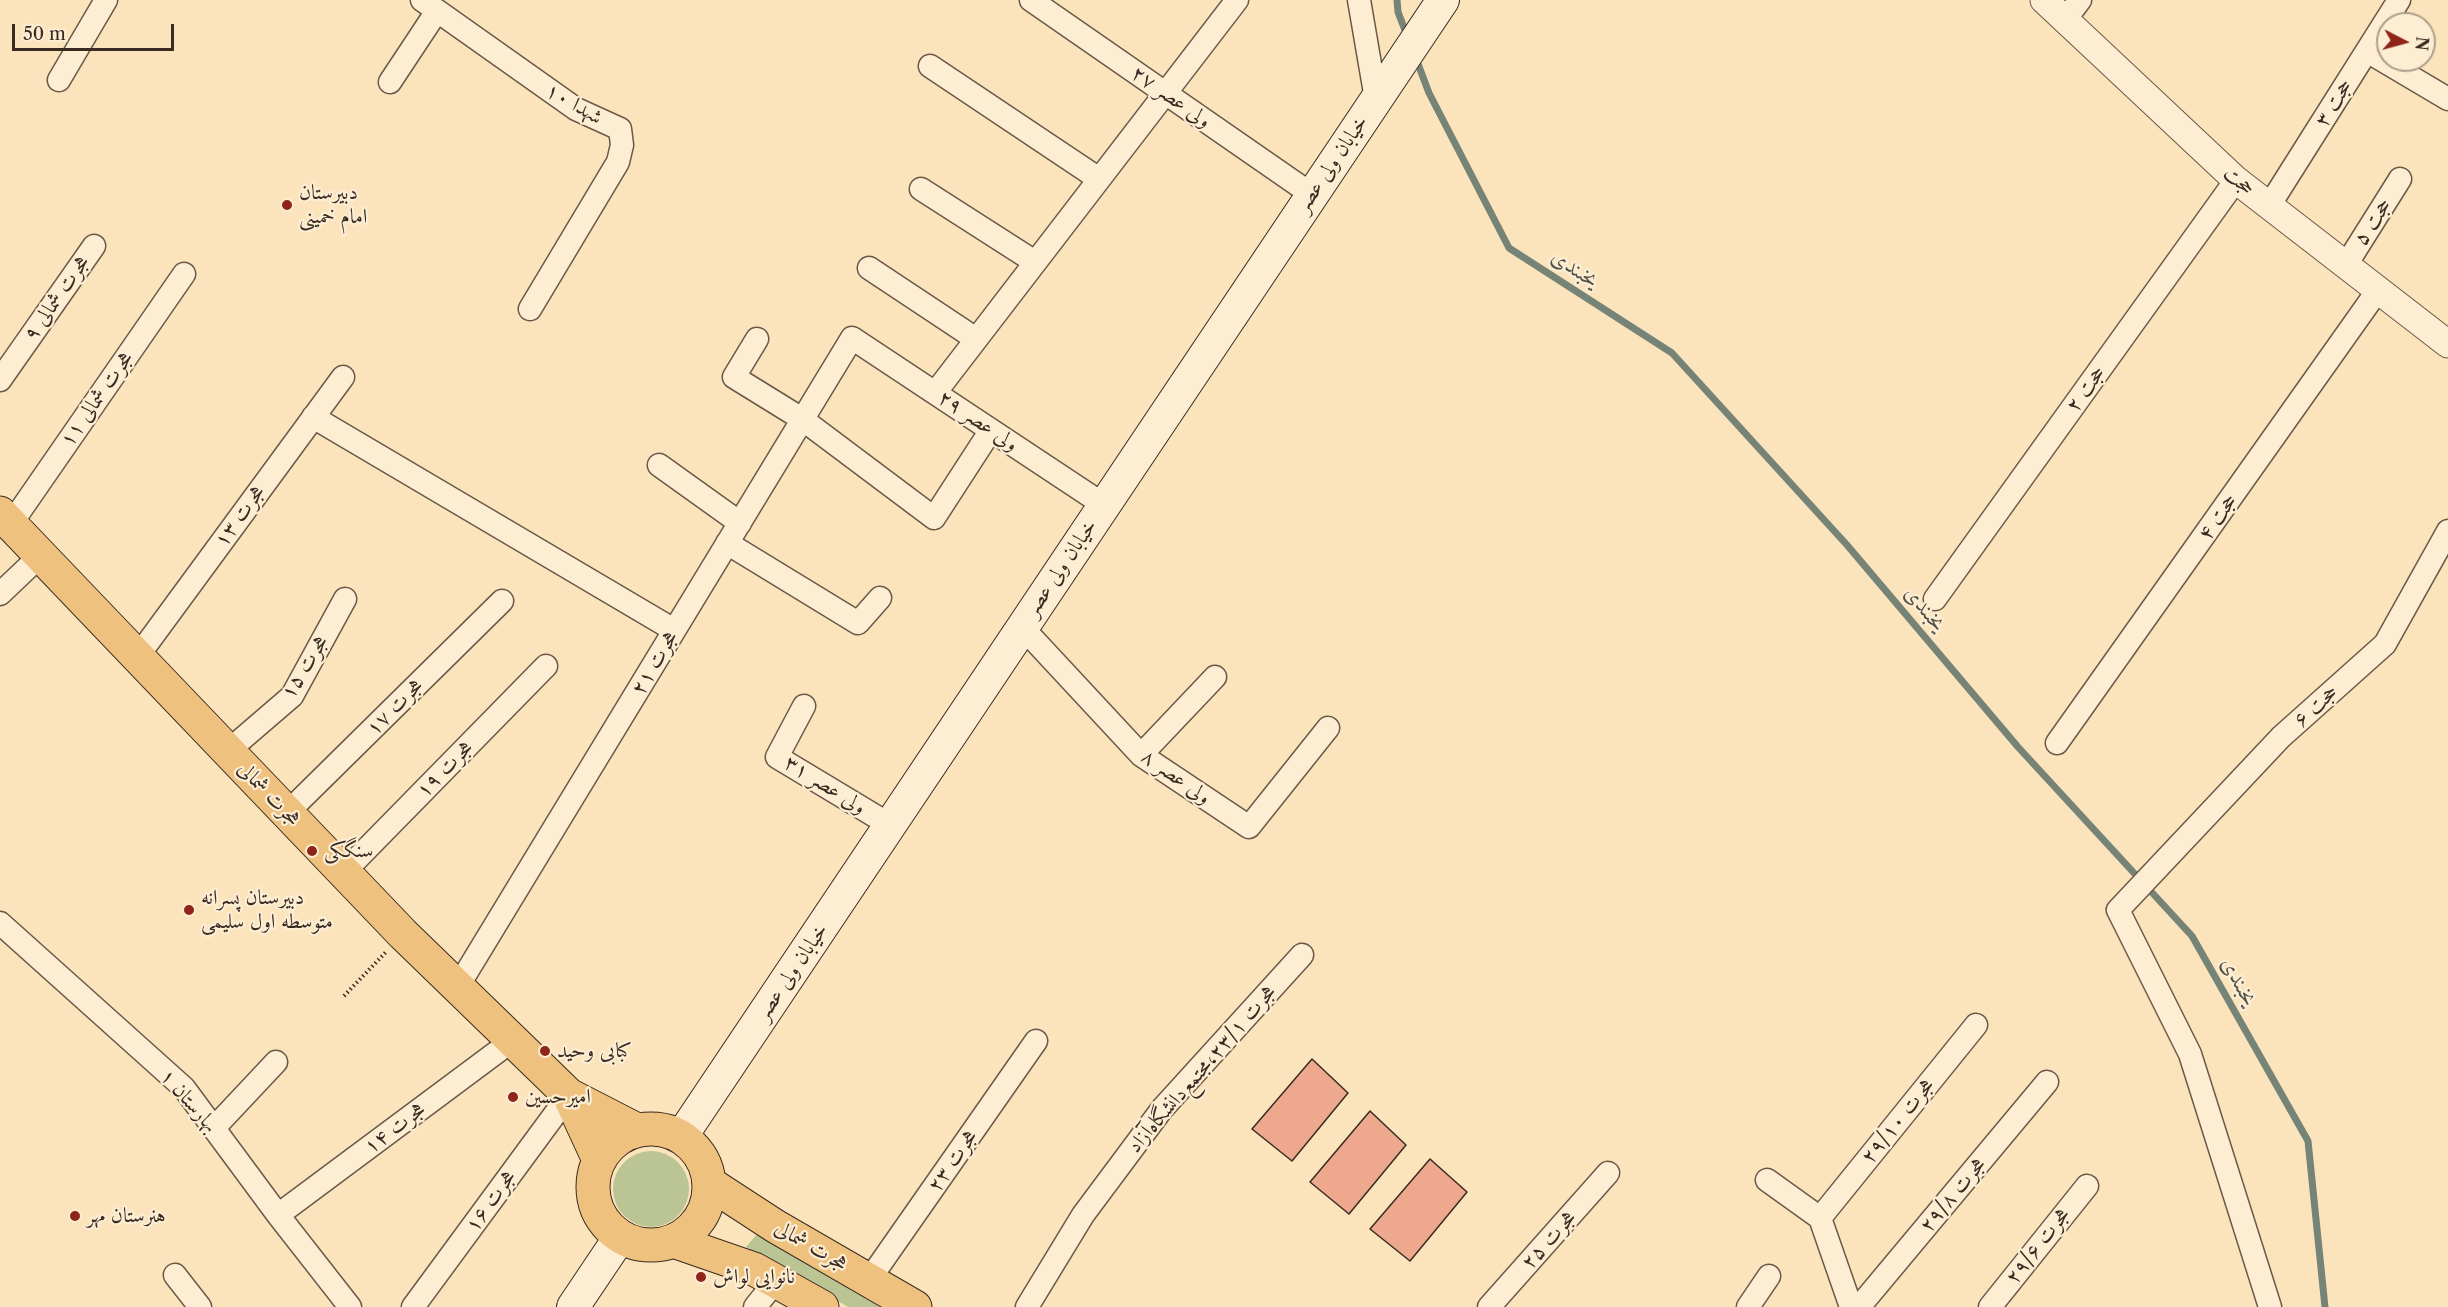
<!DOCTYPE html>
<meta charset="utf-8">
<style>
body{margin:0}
#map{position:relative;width:2448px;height:1307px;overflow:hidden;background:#fbe3bb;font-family:"Libre Caslon Text",serif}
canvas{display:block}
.north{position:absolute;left:2376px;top:12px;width:60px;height:60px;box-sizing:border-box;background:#fcedd3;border:2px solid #ae9f8c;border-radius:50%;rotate:96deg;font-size:16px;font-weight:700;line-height:24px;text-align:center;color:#392b22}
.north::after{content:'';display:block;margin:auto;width:21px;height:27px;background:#8f2418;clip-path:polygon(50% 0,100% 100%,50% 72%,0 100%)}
.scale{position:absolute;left:12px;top:24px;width:162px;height:27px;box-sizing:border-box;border:3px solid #392b22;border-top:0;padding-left:8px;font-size:18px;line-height:21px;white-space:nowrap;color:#392b22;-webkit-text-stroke:4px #fcedd3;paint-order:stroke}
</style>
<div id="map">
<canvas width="2448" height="1307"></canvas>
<div class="north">N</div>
<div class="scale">50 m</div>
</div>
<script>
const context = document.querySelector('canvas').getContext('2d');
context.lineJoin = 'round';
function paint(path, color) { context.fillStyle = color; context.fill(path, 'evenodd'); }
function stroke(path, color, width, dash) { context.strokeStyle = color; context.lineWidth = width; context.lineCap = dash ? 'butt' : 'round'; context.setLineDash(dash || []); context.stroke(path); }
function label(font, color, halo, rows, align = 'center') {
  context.font = font + ' "Libre Caslon Text",Amiri,serif'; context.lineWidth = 4.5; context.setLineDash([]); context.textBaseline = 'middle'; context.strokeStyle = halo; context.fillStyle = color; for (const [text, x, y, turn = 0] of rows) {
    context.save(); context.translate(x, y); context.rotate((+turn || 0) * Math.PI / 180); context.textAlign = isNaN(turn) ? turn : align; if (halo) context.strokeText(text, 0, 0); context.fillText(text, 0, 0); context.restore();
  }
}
const green = new Path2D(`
 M613 1189a38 38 0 1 1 76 0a38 38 0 1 1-76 0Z
 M757,1234L880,1307H848L746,1247Z`);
const stream = new Path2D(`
 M1397,0L1398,12L1408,38
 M1415,56L1429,93L1509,248L1672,353L1847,545L2018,747L2192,936L2308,1141L2325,1307`);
const building = new Path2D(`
 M1312,1059L1348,1093L1292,1161L1252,1129Z
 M1370,1111L1406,1145L1349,1214L1310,1182Z
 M1430,1159L1467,1192L1410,1261L1370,1229Z`);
const path = new Path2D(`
 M344,996L386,952`);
const minor = new Path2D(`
 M422,0L576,109L620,129L622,145L618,162L530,309
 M1031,0L1311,194
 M1359,0L1376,99
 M2065,20L2080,0
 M2367,51L2448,99
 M930,66L1099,179
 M59,80L106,0
 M390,82L437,11
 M921,189L1035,262
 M2269,206L2399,0
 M2346,265L2400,179
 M869,268L976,339
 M757,339L734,377L802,419L934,518L991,430
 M0,380L94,246
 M935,393L1237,0
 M313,417L674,630
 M659,465L740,523
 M11,524L184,274
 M727,543L858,623L880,598
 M0,594L41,555
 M1935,599L2236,180
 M1022,627L1141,755L1249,827L1328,728
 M138,656L343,377
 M804,706L777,757L890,825
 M2057,743L2378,290
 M228,751L292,696L345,599
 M1141,755L1215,677
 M287,813L502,601
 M344,872L546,666
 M0,923L184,1088L278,1215L350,1307
 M457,988L852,338L1104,505
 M214,1128L276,1062
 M1767,1180L1820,1218L1851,1307
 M278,1215L513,1040
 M1820,1218L1976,1025
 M175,1275L200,1307
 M869,1280L1036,1041
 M413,1307L569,1095
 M755,1307L776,1281
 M1027,1307L1083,1215L1162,1109L1302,955
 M1489,1307L1608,1173
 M1748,1307L1769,1276
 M1859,1307L2047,1082
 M1990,1307L2087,1186
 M2270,1307L2190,1054L2118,910L2281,737L2385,644L2448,531`);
const tertiary = new Path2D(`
 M2044,0L2236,180L2448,344`);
const secondary = new Path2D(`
 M681,1137L1443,0
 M573,1307L620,1237`);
const primary = new Path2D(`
 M0,513L403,934L569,1095L599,1160
 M569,1095L637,1130
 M593 1187a58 58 0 1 1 116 0a58 58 0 1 1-116 0Z
 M709,1183L775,1226L915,1307
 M673,1241L754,1269L822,1307`);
const markers = [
 [287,205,6,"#8f2418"],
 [312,851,6,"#8f2418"],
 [189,910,6,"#8f2418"],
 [545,1051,6,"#8f2418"],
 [513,1097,6,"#8f2418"],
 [75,1216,6,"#8f2418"],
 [701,1277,6,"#8f2418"]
];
const streetNames = [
 ["ولی عصر ۲۷",1171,97,35],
 ["حجت ۳",2334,103,-58],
 ["شهدا ۱۰",574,104,30],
 ["خیابان ولی عصر",1332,164,-56],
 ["حجت",2239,181,40],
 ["حجت ۵",2373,222,-57],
 ["هجرت شمالی ۹",57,298,-55],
 ["حجت ۲",2086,389,-54],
 ["هجرت شمالی ۱۱",97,399,-55],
 ["ولی عصر ۲۹",978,421,34],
 ["هجرت ۱۳",240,516,-54],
 ["حجت ۴",2218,517,-55],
 ["خیابان ولی عصر",1061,568,-56],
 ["هجرت ۲۱",655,663,-59],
 ["هجرت ۱۵",305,667,-58],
 ["حجت ۶",2316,706,-42],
 ["هجرت ۱۷",395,707,-45],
 ["هجرت ۱۹",445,769,-45],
 ["ولی عصر ۸",1176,777,35],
 ["ولی عصر ۳۱",825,785,32],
 ["هجرت شمالی",269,794,46],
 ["خیابان ولی عصر",792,972,-56],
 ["هجرت ۲۳/۱،مجتمع‌دانشگاه‌آزاد",1202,1069,-49],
 ["بهارستان ۱",189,1101,49],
 ["هجرت ۲۹/۱۰",1898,1121,-51],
 ["هجرت ۱۴",395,1128,-37],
 ["هجرت ۲۳",953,1161,-55],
 ["هجرت ۲۹/۸",1953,1195,-50],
 ["هجرت ۱۶",491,1201,-54],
 ["هجرت ۲۵",1549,1240,-48],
 ["هجرت شمالی",811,1246,30],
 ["هجرت ۲۹/۶",2038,1246,-52]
];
const poiNames = [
 ["دبیرستان",299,193],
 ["امام خمینی",299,217],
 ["سنگکی",324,851],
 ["دبیرستان پسرانه",201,898],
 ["متوسطه اول سلیمی",201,922],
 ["کبابی وحید",557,1051],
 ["امیرحسین",525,1097],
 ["هنرستان مهر",87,1216],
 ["نانوایی لواش",713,1277]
];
const waterNames = [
 ["یخبندی",1575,269,33],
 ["یخبندی",1925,609,50],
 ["یخبندی",2239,982,61]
];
paint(green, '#bbc493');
stroke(stream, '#768377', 7);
paint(building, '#eda88d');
stroke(building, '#392b22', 1.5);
stroke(minor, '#6a5948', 25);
stroke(tertiary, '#6a5948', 29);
stroke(secondary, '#392b22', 34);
stroke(primary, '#392b22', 35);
stroke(path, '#392b22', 4, [1.5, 3]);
stroke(minor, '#fcedd3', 22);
stroke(tertiary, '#fcedd3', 27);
stroke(secondary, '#fcedd3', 32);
stroke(primary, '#eec27e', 33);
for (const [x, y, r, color] of markers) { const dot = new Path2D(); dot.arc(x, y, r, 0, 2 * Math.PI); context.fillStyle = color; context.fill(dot); stroke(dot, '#fcedd3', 2); }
label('21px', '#392b22', '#fcedd3', streetNames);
label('21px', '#392b22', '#fcedd3', poiNames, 'left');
label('italic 22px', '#525045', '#fcedd3', waterNames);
</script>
